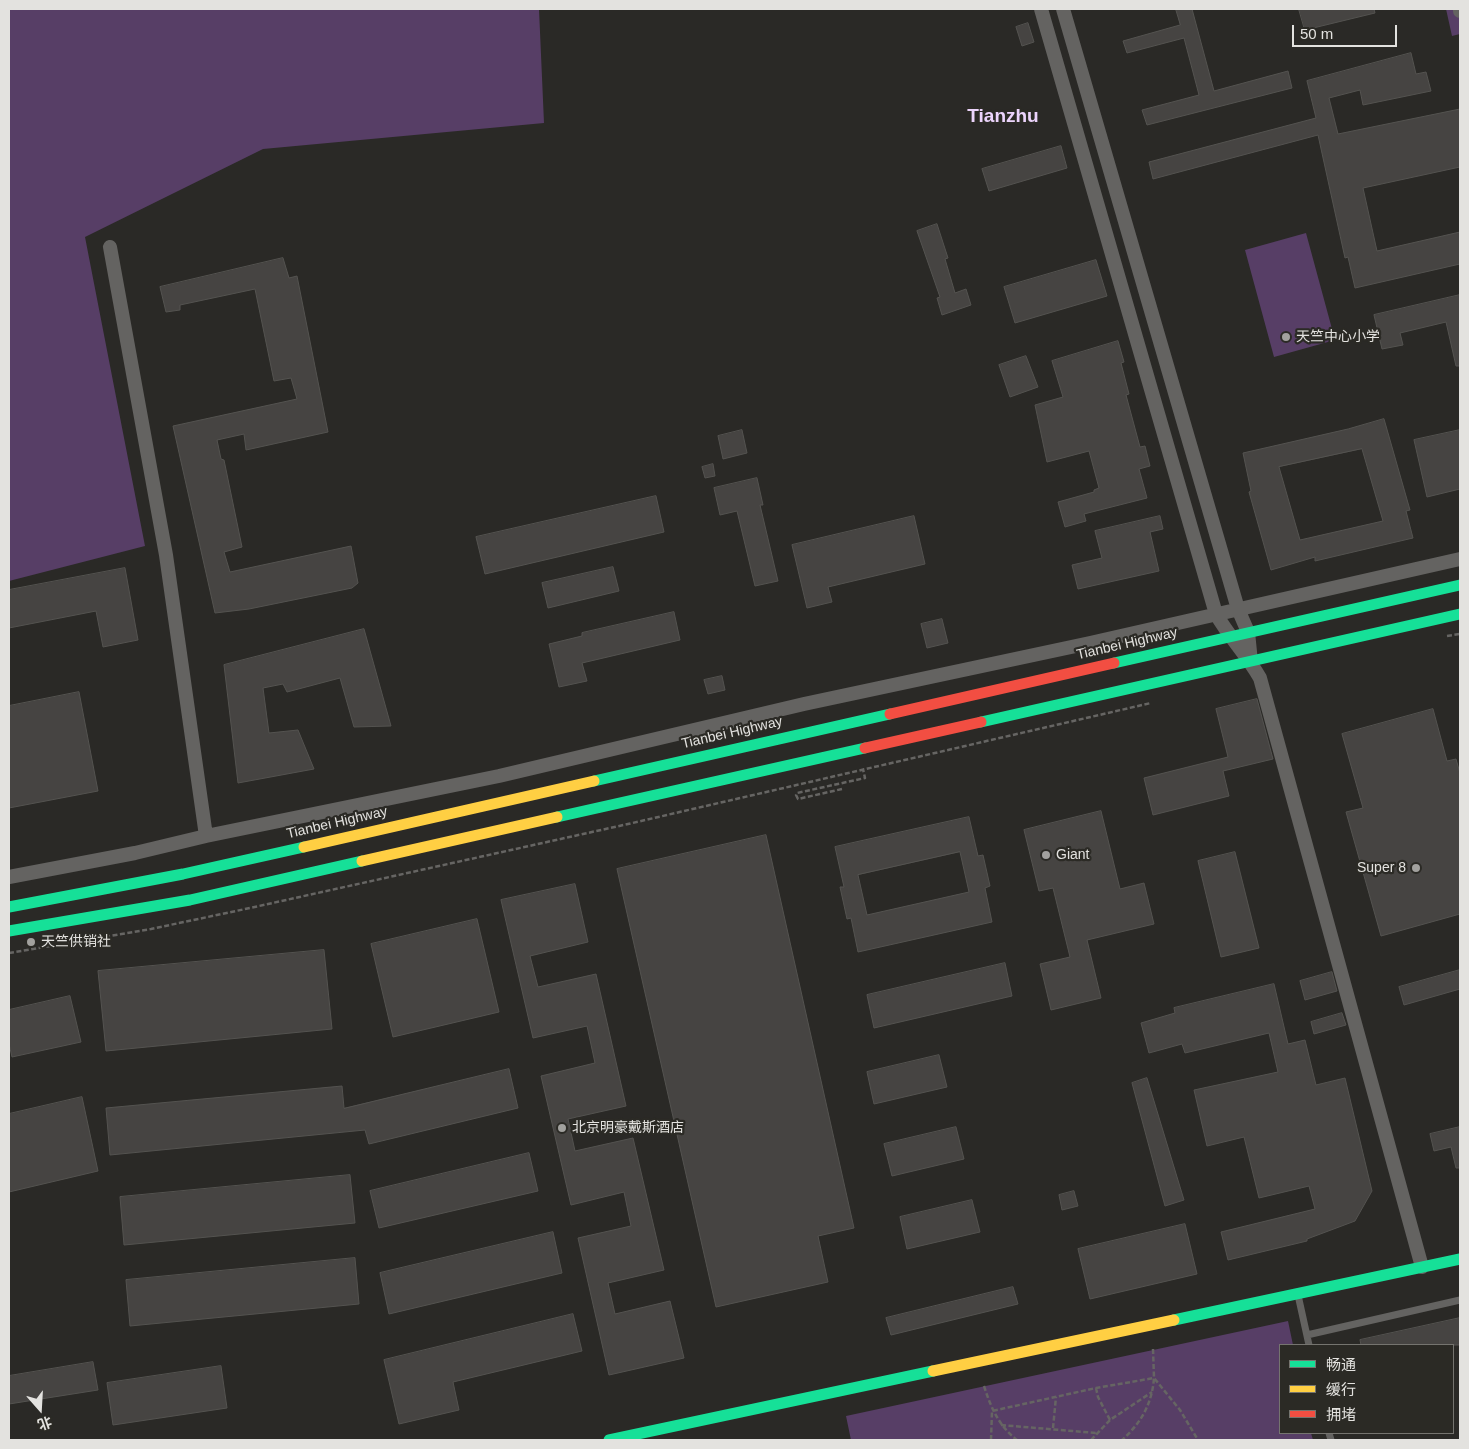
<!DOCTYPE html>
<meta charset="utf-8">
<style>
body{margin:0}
#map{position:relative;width:1469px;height:1449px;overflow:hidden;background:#2a2926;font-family:Helvetica,"Noto Sans SC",sans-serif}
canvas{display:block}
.frame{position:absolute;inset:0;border:10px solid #e3e2df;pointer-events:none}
.legend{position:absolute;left:1279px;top:1344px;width:175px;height:90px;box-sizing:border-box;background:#2b2a25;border:1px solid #75746f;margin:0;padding:6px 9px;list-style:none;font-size:15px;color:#e3e2df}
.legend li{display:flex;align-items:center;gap:10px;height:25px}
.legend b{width:25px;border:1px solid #75746f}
.north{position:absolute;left:15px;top:1384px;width:50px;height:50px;-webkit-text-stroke:4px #2b2a25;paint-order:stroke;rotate:161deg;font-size:14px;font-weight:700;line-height:20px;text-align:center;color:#e3e2df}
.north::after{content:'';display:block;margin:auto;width:18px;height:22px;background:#e3e2df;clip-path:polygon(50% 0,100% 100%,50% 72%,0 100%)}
.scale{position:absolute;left:1292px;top:25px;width:105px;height:22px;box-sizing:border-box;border:2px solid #e3e2df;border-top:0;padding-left:6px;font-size:15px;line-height:18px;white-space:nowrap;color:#e3e2df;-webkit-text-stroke:4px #2b2a25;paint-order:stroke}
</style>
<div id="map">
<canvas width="1469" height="1449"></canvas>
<div class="frame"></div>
<ul class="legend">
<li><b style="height:6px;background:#16e098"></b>畅通</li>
<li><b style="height:6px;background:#ffcf43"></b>缓行</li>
<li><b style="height:6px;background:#f24e42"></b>拥堵</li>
</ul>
<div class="north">北</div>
<div class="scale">50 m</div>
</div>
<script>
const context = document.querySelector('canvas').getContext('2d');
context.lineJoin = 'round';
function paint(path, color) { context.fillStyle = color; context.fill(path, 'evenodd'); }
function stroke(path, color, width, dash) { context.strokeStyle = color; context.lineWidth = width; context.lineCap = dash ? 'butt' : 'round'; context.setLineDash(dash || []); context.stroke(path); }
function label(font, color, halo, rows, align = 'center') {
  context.font = font + ' Helvetica,"Noto Sans SC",sans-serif'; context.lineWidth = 4.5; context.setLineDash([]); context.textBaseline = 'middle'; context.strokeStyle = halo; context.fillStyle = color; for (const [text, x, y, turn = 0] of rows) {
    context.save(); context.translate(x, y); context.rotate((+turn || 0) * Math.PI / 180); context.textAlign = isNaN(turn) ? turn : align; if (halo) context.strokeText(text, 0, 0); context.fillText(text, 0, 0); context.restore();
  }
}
const green = new Path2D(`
 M9,9H539L544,123L263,149L85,237L145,546L9,581Z
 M1446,9H1460V34L1452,36Z
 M1306,233L1335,340L1274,357L1245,250Z
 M1288,1321L1293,1345H1280V1433H1311L1313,1440H851L846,1416Z`);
const building = new Path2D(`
 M1176,9H1192L1214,91L1288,71L1292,88L1147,125L1142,110L1199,95L1184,38L1127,53L1123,41L1180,25Z
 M1299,9H1374L1375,13L1305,30Z
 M1028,23L1034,42L1022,46L1016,27Z
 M1411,53L1416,74L1426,72L1431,91L1363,105L1360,90L1329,98L1338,134L1460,109V167L1363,188L1377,251L1460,232V264L1355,288L1348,257L1345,258L1318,135L1153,179L1149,162L1316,118L1307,81Z
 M1061,146L1067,168L989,191L982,169Z
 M937,224L948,258L945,259L955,293L966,289L971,305L942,315L937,298L940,297L917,231Z
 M283,258L289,278L297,276L328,432L246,450L244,434L217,440L221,459L224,460L242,547L224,552L230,572L351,546L358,583L352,588L249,609L215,613L173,426L297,399L291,378L274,381L255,289L180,305V310L166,312L160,287Z
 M1096,260L1107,296L1015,323L1004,287Z
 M1460,295V366H1456L1446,322L1400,333L1403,345L1382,349L1374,315Z
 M1118,341L1124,362L1121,363L1129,394L1126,395L1140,447L1145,446L1150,466L1139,469L1147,498L1084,514L1086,521L1065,527L1058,502L1094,492V490L1099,488L1089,451L1047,462L1035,405L1063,397L1052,361Z
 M1026,356L1038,387L1010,397L999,365Z
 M1384,419L1410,510L1406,511L1413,538L1315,561V557L1271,570L1249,492L1251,491L1243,453L1348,429ZM1362,449L1383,521L1300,540L1279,467Z
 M742,430L747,453L723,459L718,436Z
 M1460,430V489L1427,497L1414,440Z
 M713,464L715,476L705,478L702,467Z
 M757,478L763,505H760L778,581L755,586L737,511L720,515L714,488Z
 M656,496L664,532L485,574L476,537Z
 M914,516L925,564L828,587L832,602L807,608L792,545Z
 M1160,516L1163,529L1150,532L1159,571L1078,589L1072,565L1102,558L1095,531Z
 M613,567L619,591L548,608L542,583Z
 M125,568L138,640L103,647L96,611L9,628V590Z
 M674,612L680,640L582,663L587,681L559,687L549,644L582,636V633Z
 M942,619L948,643L927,648L921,624Z
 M364,629L391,726L354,727L340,678L287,692L283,684L263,688L269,733L298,730L314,769L238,783L224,665Z
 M722,676L725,690L708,694L704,680Z
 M79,692L98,791L9,808V706Z
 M1257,699L1273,759L1223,771L1229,796L1153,815L1144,778L1228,757L1216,709Z
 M1433,709L1447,761L1456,759L1460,773V914L1381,936L1346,812L1363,808L1342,734Z
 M1101,811L1120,889L1144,883L1154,924L1087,940L1101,998L1051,1010L1040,964L1070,957L1053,888L1039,891L1024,830Z
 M969,817L978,856L983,855L990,886L985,888L992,922L858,952L851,918L847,919L840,887H844L835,847ZM960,852L969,892L867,915L858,875Z
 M766,835L854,1228L818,1236L828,1282L716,1307L617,869Z
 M1235,852L1259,948L1221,957L1198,861Z
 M575,884L588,942L530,956L538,987L596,974L626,1106L568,1119L575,1151L633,1138L664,1270L608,1283L615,1314L670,1301L684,1358L609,1375L578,1238L631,1226L624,1192L571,1205L541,1076L595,1063L587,1026L533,1038L501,900Z
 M477,919L499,1012L393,1037L371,944Z
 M324,950L332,1029L106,1051L98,971Z
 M1005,963L1012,996L874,1028L867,995Z
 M1460,970V989L1404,1005L1399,987Z
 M1332,972L1337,991L1305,1000L1300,981Z
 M1274,984L1288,1044L1305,1040L1316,1085L1345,1078L1372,1191L1355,1221L1307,1239V1241L1228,1260L1221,1232L1315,1209L1309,1186L1259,1198L1244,1137L1207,1146L1194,1090L1278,1072L1269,1033L1185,1053L1182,1044L1149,1053L1141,1023L1175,1013L1174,1008Z
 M70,996L81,1042L12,1057L9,1044V1010Z
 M1342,1013L1346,1025L1314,1034L1311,1022Z
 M939,1055L947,1087L874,1104L867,1072Z
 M509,1069L518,1108L369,1144L365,1130L110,1155L106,1108L342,1086L344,1108Z
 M1147,1078L1184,1200L1165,1206L1132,1083Z
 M82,1097L98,1171L9,1192V1114Z
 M956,1127L964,1159L892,1176L884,1144Z
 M1460,1127V1168H1456L1451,1147L1434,1151L1430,1134Z
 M529,1153L538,1191L379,1228L370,1191Z
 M350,1175L355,1223L124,1245L120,1197Z
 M1074,1191L1078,1206L1062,1210L1059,1195Z
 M972,1200L980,1232L907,1249L900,1217Z
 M1185,1224L1197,1274L1090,1299L1078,1249Z
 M553,1232L562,1273L389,1314L380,1273Z
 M355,1258L359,1304L130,1326L126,1280Z
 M1013,1287L1018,1304L891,1335L886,1318Z
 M573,1314L582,1351L453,1382L459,1410L399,1424L384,1360Z
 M1460,1318V1345H1361L1360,1340Z
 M93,1362L98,1390L9,1404V1376Z
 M221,1366L227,1408L113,1425L107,1383Z`);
const path = new Path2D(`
 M1447,636L1460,634
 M842,789L798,799L796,795L797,793L865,778L863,769
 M9,953L151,929L250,908L628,824L1151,703
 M1153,1349L1154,1378L1180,1410L1198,1440
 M984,1386C991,1408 999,1426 1017,1440
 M1096,1388L1098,1397L1110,1420
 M1001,1425L1096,1433
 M1053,1428L1056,1397
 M991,1440L992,1411L1096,1388L1154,1378C1152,1404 1141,1423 1122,1440
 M1091,1440L1110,1420L1152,1392`);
const lane = new Path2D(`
 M1298,1295L1309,1345
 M1307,1335L1460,1300
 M1329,1433L1331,1440`);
const street = new Path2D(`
 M1041,9L1216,614C1229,637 1247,655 1260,678L1422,1267
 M1063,9L1238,609L1248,632L1251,662
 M1460,9V11
 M110,247L166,555L206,836
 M9,877L135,853L206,836L499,776L804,704L1090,643L1460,559`);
const fast = new Path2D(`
 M1114,663L1460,585
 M981,722L1460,614
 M594,781L890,714
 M557,817L865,748
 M9,907L183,874L304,847
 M9,931L190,900L362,861
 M1174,1320L1460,1259
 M609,1440L933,1371`);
const slow = new Path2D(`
 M304,847L594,781
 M362,861L557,817
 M933,1371L1174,1320`);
const jam = new Path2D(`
 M890,714L1114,663
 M865,748L981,722`);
const markers = [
 [1286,337,5,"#a2a19e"],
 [1046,855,5,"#a2a19e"],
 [1416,868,5,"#a2a19e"],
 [31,942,5,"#a2a19e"],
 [562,1128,5,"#a2a19e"]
];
const poiNames = [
 ["天竺中心小学",1296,337],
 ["Giant",1056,855],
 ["Super 8",1406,868,"right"],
 ["天竺供销社",41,942],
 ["北京明豪戴斯酒店",572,1128]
];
const streetNames = [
 ["Tianbei Highway",1127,644,-13],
 ["Tianbei Highway",732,733,-13],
 ["Tianbei Highway",337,823,-13]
];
const districtNames = [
 ["Tianzhu",1003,117]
];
paint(green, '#573e66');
paint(building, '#464442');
stroke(building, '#545350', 1);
stroke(path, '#666563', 2.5, [5, 2.5]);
stroke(lane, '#646361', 7);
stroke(street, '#646361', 14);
stroke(fast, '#16e098', 11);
stroke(slow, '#ffcf43', 11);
stroke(jam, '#f24e42', 11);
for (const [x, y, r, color] of markers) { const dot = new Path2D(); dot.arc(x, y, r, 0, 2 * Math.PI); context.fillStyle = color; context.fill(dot); stroke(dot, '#2b2a25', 2); }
label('14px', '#e3e2df', '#2b2a25', poiNames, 'left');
label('14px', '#e3e2df', '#2b2a25', streetNames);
label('bold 19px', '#ecd4fc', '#2b2a25', districtNames);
</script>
